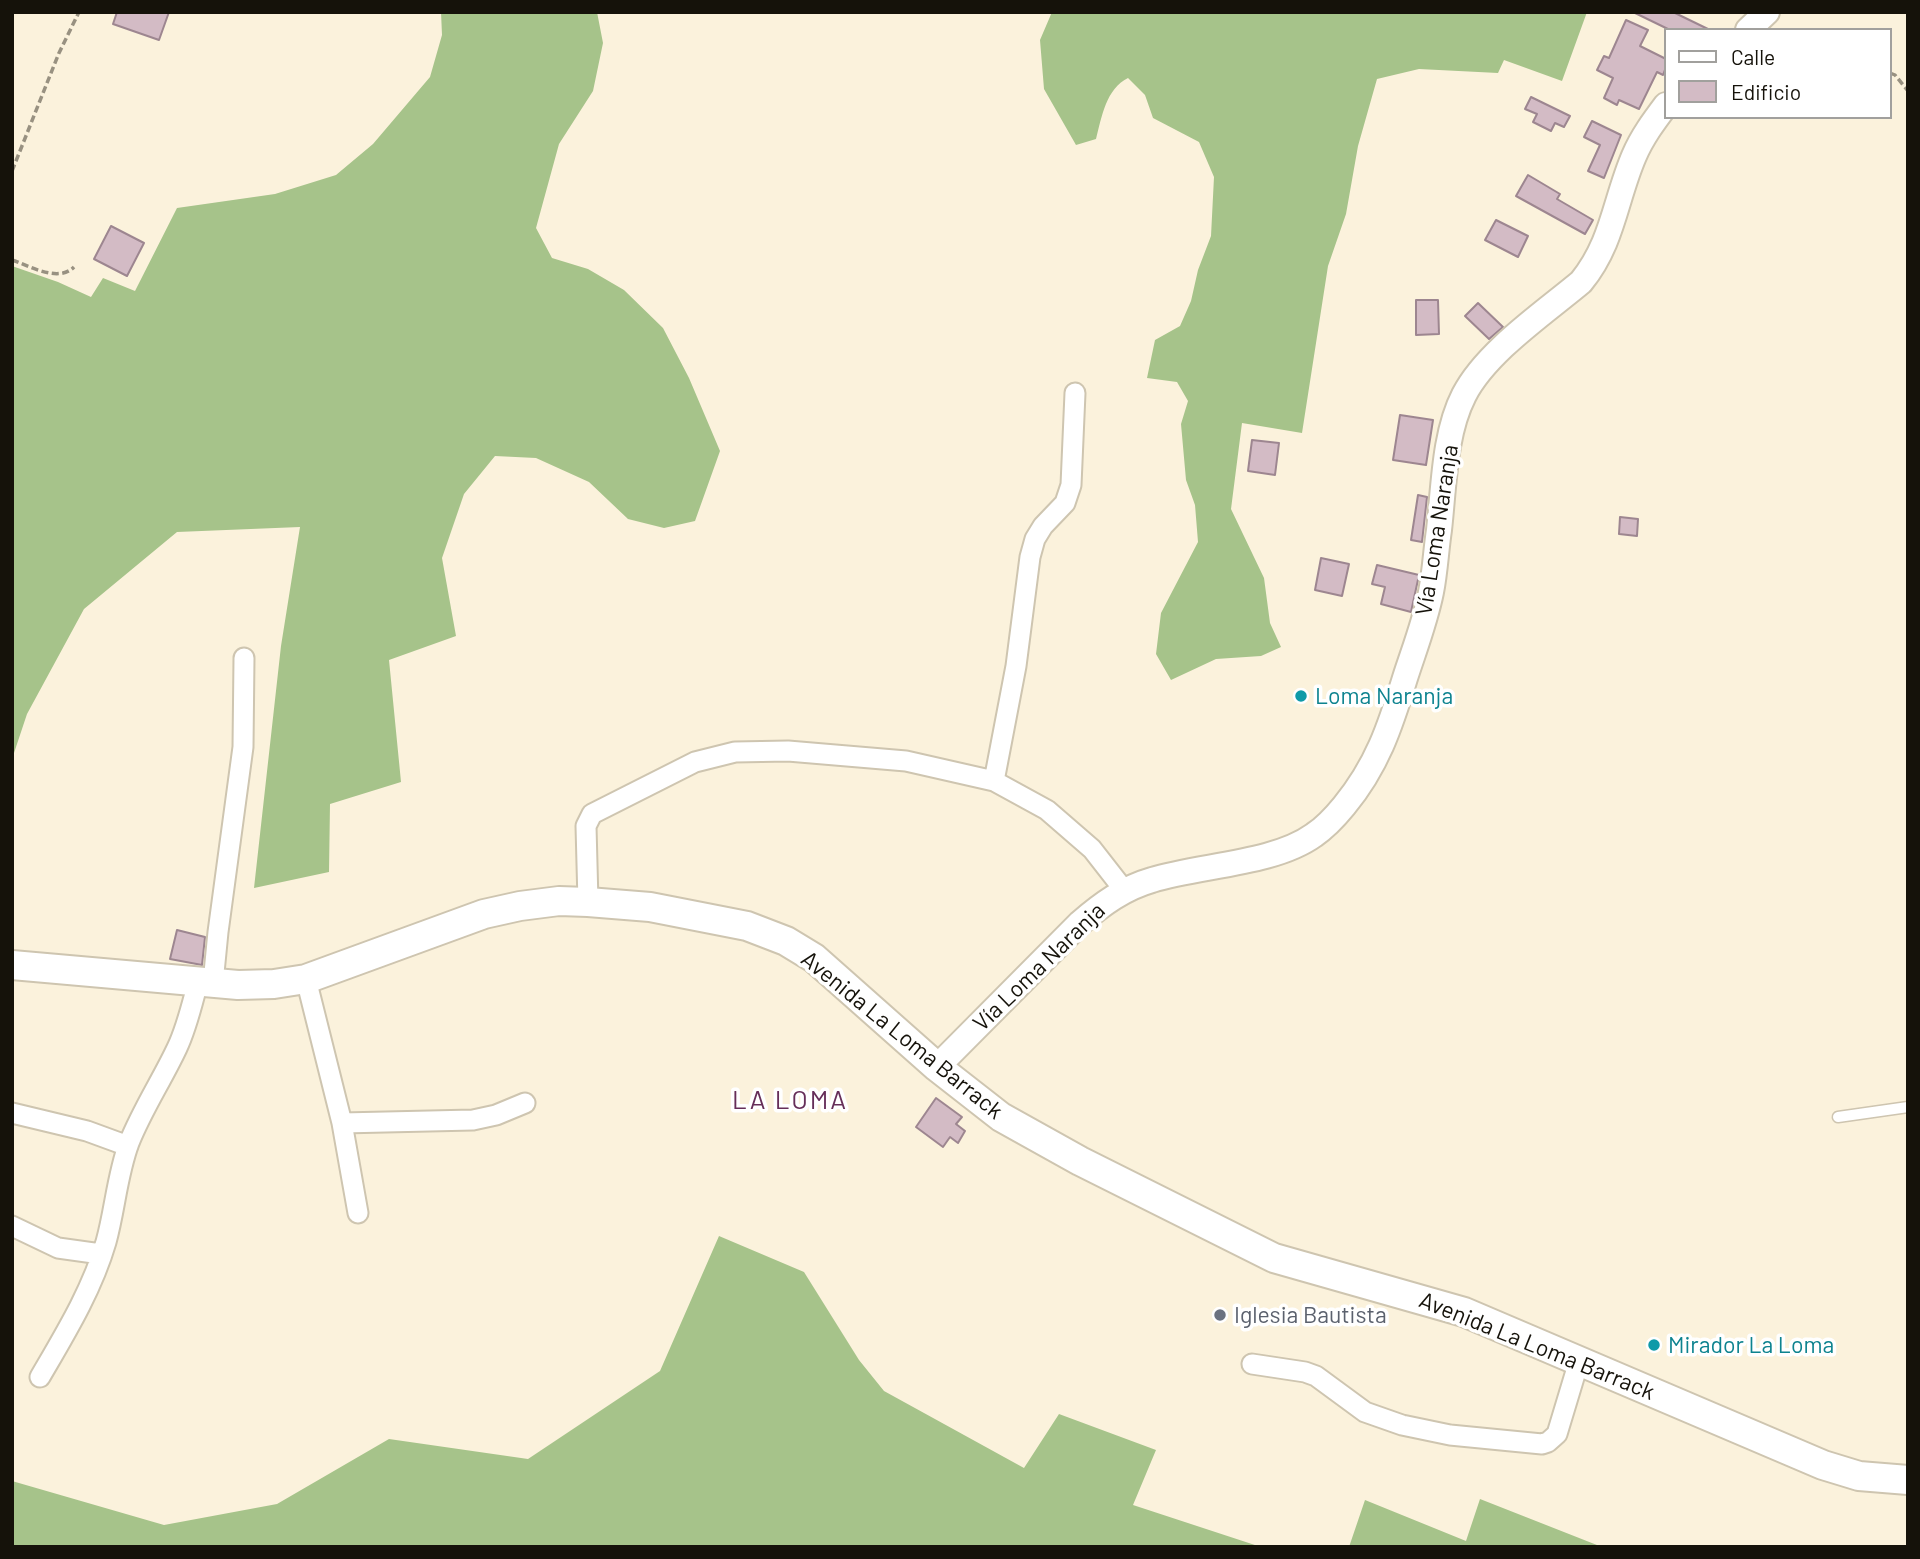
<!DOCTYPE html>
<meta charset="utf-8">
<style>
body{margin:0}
#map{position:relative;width:1920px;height:1559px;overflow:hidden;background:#fbf2dc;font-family:Barlow,sans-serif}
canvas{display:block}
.frame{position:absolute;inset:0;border:14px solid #15120a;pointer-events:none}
.legend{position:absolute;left:1664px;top:28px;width:228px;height:91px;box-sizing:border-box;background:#fff;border:2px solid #a1a09d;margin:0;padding:9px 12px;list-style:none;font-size:21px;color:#15120a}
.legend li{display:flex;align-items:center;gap:14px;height:35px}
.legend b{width:35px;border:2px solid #a1a09d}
</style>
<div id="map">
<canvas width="1920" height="1559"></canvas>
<div class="frame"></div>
<ul class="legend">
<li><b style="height:9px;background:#fff"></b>Calle</li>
<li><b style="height:19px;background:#d3bbc5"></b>Edificio</li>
</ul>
</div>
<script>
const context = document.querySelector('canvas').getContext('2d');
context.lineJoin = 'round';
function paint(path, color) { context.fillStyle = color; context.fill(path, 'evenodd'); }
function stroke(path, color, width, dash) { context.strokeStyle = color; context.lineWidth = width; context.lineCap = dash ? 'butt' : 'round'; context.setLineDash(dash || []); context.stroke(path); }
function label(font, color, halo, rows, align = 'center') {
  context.font = font + ' Barlow,sans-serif'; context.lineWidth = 7; context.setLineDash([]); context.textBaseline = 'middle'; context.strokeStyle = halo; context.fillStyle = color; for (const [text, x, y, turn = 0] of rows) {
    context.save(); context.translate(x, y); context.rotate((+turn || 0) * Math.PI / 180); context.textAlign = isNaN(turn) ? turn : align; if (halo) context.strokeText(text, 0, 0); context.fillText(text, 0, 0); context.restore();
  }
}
const forest = new Path2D(`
 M441,12H597L603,43L593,91L559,144L536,228L552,258L588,269L624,290L663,328L689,378L720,451L695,521L664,528L628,519L589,482L536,458L495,456L464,494L442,558L456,636L389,660L401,782L330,804L329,872L254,888L281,646L300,527L177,532L84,609L27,714L12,759V266L58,282L91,297L103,278L135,291L177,208L275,194L336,175L373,144L430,77L442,35Z
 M1052,12H1587L1562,81L1504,60L1498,73L1419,69L1377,79L1358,146L1346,214L1328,266L1302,433L1242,423L1231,509L1264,578L1270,623L1281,647L1261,656L1216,659L1171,680L1156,654L1161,613L1198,542L1195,505L1186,480L1181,424L1188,401L1177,382L1147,378L1155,340L1180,326L1191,301L1198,270L1211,236L1214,177L1199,142L1153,118L1145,95L1128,78C1106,89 1102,116 1096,139L1076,145L1044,89L1040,40Z
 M719,1236L804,1272L859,1360L884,1391L1024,1468L1059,1414L1156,1450L1133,1505L1261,1547H12V1481L164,1525L277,1504L389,1439L528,1459L660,1371Z
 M1480,1499L1602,1547H1349L1365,1500L1466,1541Z`);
const building = new Path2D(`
 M117,12H169L159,40L113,24Z
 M1633,12H1673L1710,30H1670Z
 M1626,20L1648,30L1640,46L1666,59V67L1663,75L1657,72L1639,109L1619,100L1617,105L1604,98L1613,78L1597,70L1604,56L1609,58Z
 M1531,97L1570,116L1564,127L1555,123L1551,131L1533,122L1537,114L1525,109Z
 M1592,121L1621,135L1604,178L1588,171L1600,145L1584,137Z
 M1528,175L1560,194L1557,199L1593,220L1585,234L1516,196Z
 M1496,220L1528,236L1518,257L1485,240Z
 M111,226L144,243L127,276L94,259Z
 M1416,300H1438L1439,334L1416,335Z
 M1478,303L1503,327L1489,339L1465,316Z
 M1400,415L1433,420L1426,465L1393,460Z
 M1252,440L1279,443L1275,475L1248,471Z
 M1418,495L1427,497L1422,542L1411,540Z
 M1620,517L1638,519L1637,536L1619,534Z
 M1321,558L1349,564L1342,596L1315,590Z
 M1377,565L1419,575L1411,612L1381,604L1385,587L1372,584Z
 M177,930L205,937L202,965L170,959Z
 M936,1098L962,1117L956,1124L965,1131L958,1143L950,1137L943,1147L916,1127Z`);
const path = new Path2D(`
 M1890,73L1895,75L1908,91
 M12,171L59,53L79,12
 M12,260C30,266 58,283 74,267`);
const service = new Path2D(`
 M1838,1117L1908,1107`);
const minor = new Path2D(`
 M994,781L1016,666L1030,557L1035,539L1043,526L1065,503L1071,485L1075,393
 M588,902L586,826L592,814L695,762L735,752L788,751L906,761L994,781L1047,810L1092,849L1124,890
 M306,979L342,1123L473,1120L496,1115L525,1103
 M213,983L218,932L243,747L244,658
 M12,1113L87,1131L128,1146
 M342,1123L358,1213
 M12,1226L58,1248L101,1254
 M1252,1364L1305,1372L1316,1376L1365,1412L1402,1425L1450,1435L1542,1444L1548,1442L1557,1434L1579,1361
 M40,1377C65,1334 92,1290 106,1242C115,1210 117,1175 129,1143C142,1110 162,1080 177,1048C187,1027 192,1004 198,982`);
const tertiary = new Path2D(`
 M1748,30L1767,12
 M937,1067L1080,923C1102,904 1124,888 1152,880C1200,865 1274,864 1314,835C1326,827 1335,817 1344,806C1377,766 1390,727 1405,678C1414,650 1425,622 1431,592C1435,572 1436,550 1439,530C1444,486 1444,434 1464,395C1486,352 1544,313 1581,282C1613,243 1615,200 1634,156C1642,137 1654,121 1666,105`);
const secondary = new Path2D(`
 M12,965L238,985L274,984L306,979L484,914L520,906L559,901L588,902L650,907L747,926L786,941L814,958L937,1067L1001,1117L1080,1161L1274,1258L1464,1312L1823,1465L1859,1476L1908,1480`);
const markers = [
 [1301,696,7,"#0f9aa8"],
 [1220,1315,7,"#6b7280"],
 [1654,1345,7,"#0f9aa8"]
];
const streetNames = [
 ["Vía Loma Naranja",1437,530,-81],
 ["Vía Loma Naranja",1039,967,-44],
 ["Avenida La Loma Barrack",902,1035,39],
 ["Avenida La Loma Barrack",1537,1346,22]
];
const cultureNames = [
 ["Loma Naranja",1315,696],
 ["Mirador La Loma",1668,1345]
];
const worshipNames = [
 ["Iglesia Bautista",1234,1315]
];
const quarterNames = [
 ["LA LOMA",790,1100]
];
paint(forest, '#a6c38a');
paint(building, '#d3bbc5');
stroke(building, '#9d8690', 2);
stroke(service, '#cec5b0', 13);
stroke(minor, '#cec5b0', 23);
stroke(tertiary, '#cec5b0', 28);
stroke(secondary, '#cec5b0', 32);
stroke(path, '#989181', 3.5, [7, 3.5]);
stroke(service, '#fff', 10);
stroke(minor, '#fff', 19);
stroke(tertiary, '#fff', 24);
stroke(secondary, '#fff', 28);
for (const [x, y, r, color] of markers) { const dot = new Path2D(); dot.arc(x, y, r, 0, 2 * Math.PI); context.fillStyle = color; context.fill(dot); stroke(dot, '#fff', 2.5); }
label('23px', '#15120a', '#fff', streetNames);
label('23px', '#0d838f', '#fff', cultureNames, 'left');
label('23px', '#5b616d', '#fff', worshipNames, 'left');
context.letterSpacing = '2px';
label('26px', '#662e59', '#fff', quarterNames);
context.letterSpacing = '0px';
</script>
